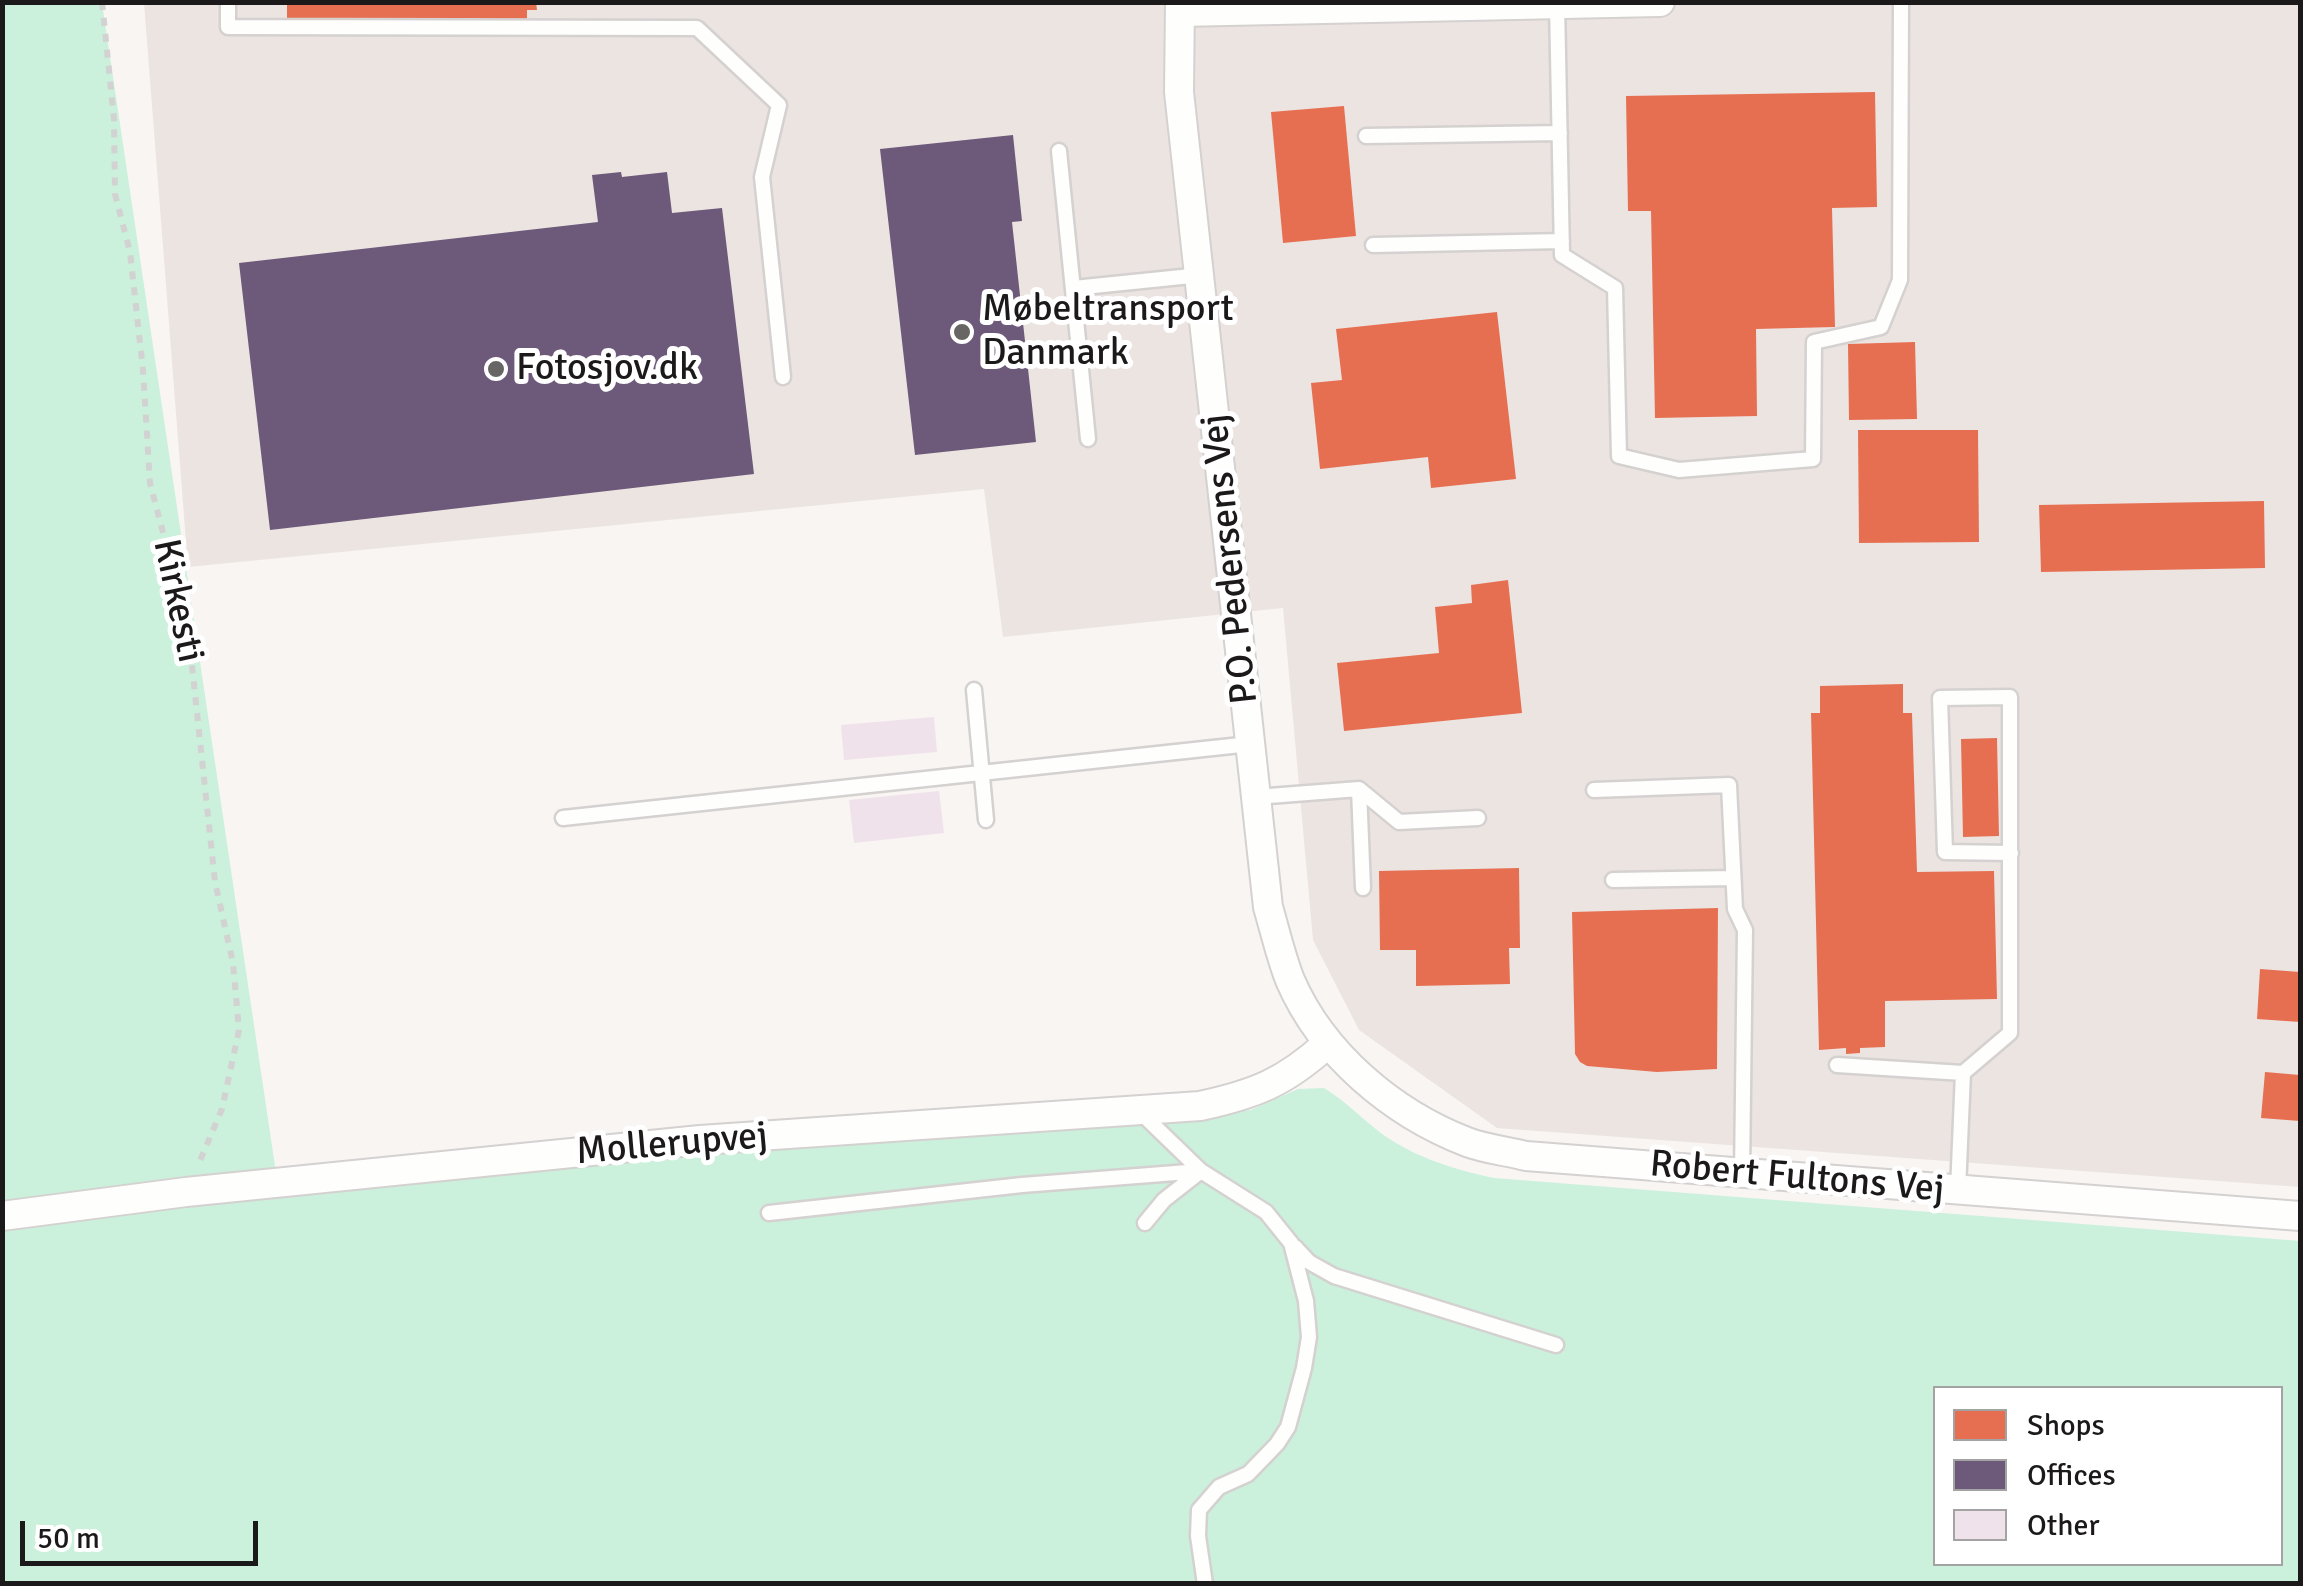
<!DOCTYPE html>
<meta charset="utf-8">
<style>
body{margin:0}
#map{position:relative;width:2303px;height:1586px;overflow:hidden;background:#f8f5f3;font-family:Signika,sans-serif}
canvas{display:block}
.frame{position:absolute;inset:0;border:5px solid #1b1919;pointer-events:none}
.legend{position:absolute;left:1933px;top:1386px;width:350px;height:180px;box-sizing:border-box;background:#fff;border:2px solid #a4a3a3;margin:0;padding:12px 18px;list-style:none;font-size:30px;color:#1b1919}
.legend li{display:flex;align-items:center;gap:20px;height:50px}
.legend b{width:50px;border:2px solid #a4a3a3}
.scale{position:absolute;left:20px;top:1521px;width:238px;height:45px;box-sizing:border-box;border:5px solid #1b1919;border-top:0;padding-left:12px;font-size:30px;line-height:35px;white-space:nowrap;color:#1b1919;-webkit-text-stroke:8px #fff;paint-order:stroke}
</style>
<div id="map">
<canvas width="2303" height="1586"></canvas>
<div class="frame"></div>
<ul class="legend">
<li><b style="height:28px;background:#e76f51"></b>Shops</li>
<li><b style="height:28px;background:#6d597a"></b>Offices</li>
<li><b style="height:28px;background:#efe2eb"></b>Other</li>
</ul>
<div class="scale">50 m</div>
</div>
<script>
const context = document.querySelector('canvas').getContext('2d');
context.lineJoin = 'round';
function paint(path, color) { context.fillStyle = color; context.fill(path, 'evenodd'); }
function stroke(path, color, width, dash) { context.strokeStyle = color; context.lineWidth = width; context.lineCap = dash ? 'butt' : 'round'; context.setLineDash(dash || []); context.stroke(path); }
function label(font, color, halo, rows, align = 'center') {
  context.font = font + ' Signika,sans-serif'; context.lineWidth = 10; context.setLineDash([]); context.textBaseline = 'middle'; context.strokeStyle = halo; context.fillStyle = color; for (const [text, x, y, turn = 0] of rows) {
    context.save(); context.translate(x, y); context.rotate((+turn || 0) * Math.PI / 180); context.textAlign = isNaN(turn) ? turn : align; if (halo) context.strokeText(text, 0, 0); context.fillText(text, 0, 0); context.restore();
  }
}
const built = new Path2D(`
 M144,3H2300V1187L1497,1128L1359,1030L1313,940L1283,608L1003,637L984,489L188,567Z`);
const green = new Path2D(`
 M2,3H102L279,1193L626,1157L1251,1110L1298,1089L1324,1088C1346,1101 1364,1121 1385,1136C1417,1158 1456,1170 1494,1178L2300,1241V1583H3ZM1936,1388H2280V1564H1936Z`);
const shops = new Path2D(`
 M287,2H536L537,10H527V19L296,24L287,21Z
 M1875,92L1877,207L1832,208L1835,327L1756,329L1757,416L1655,418L1651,211H1628L1626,96Z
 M1344,106L1356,236L1283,243L1271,112Z
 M1497,312L1516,479L1431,488L1428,457L1320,469L1311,383L1342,380L1336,329Z
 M1915,342L1917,419L1849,420L1848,344Z
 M1858,430H1978L1979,542L1859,543Z
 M2264,501L2265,568L2041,572L2039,505Z
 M1508,580L1522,713L1344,731L1337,663L1439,653L1435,607L1472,603L1471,585Z
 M1903,684V713H1912L1917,872L1994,871L1997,999L1885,1001V1047L1860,1048V1053L1846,1054V1048L1819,1050L1811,713H1820V686Z
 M1997,738L1999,836L1963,837L1961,739Z
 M1519,868L1520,948H1509L1510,984L1416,986V950H1380L1379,871Z
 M1718,908L1717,1069L1657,1072L1587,1066L1580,1062L1575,1054L1572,912Z
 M2260,969L2300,972V1022L2257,1019Z
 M2265,1072L2300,1075V1121L2261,1118Z`);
const offices = new Path2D(`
 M1013,135L1022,221L1012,222L1036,442L915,455L880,149Z
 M621,172L622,177L667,172L672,213L722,208L754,474L270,530L239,263L598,222L592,175Z`);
const building = new Path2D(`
 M934,717L937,752L844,760L841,725Z
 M939,791L944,833L854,843L849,800Z`);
const path = new Path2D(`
 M102,2L114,119L115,194L130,252L143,370L150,483L188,628L215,882L233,963L239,1030L222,1109L199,1163`);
const lane = new Path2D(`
 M228,2V27L697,28L779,105L762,177L783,377
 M1557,4L1562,255L1615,288L1619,456L1679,470L1813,459L1814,342L1881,327L1900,280L1901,2
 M1366,136L1560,133
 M1059,151L1088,439
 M1373,245L1562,241
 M1074,288L1201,275
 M974,690L986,820
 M1359,789L1399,822L1478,818
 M1594,790L1729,785L1735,909L1745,930L1742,1174
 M1256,797L1359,789L1363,888
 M563,818L1250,744
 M1613,880L1733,878
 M1837,1065L1963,1073
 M1139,1111L1201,1171L1164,1200L1145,1223
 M1958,1190L1963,1073L2010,1033V697L1940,698L1945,852L2011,853
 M769,1213L1022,1185L1201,1171L1266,1212L1291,1243L1306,1301L1309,1337L1304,1368L1288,1427L1277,1444L1248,1474L1219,1487L1199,1510L1198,1536L1205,1584
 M1295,1247L1309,1262L1334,1276L1556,1345`);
const street = new Path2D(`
 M1180,2L1179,92L1268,907C1275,931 1281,957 1290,980C1322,1054 1392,1113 1467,1142C1485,1149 1507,1151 1526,1156L2300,1216
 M1180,12L1660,2
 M2,1216L186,1192L700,1140L1200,1106C1256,1094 1285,1082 1327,1044`);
const markers = [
 [962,332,10,"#686665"],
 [496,369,10,"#686665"]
];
const poiNames = [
 ["Møbeltransport",982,310],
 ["Danmark",982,354],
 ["Fotosjov.dk",516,369]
];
const streetNames = [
 ["P.O. Pedersens Vej",1231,559,-96],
 ["Kirkesti",177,601,78],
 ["Mollerupvej",672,1145,-5],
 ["Robert Fultons Vej",1797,1178,5]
];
paint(built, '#ece4e1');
paint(green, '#cbf0db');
paint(shops, '#e76f51');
paint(offices, '#6d597a');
paint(building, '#efe2eb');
stroke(lane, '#d4d1d0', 19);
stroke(street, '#d4d1d0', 32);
stroke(path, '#d3d2d2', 6, [8, 8]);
stroke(lane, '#fefefd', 14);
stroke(street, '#fefefd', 28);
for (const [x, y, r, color] of markers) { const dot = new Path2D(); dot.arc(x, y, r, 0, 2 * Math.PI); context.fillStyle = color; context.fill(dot); stroke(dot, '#fff', 4); }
label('38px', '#1b1919', '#fff', poiNames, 'left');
label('38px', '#1b1919', '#fff', streetNames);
</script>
